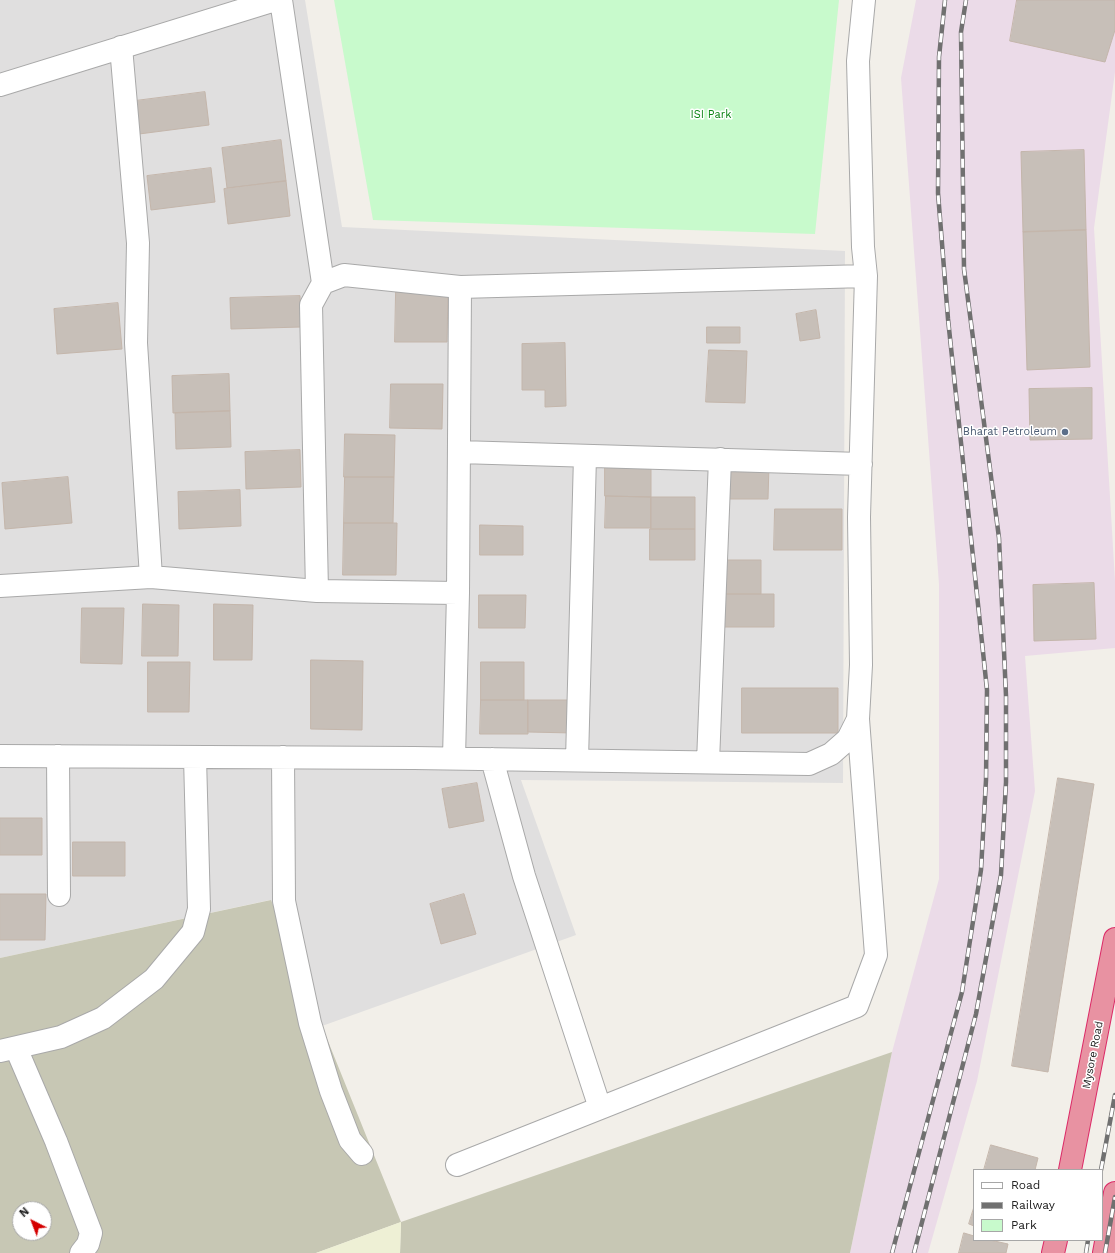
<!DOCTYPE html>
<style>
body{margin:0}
#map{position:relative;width:1115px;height:1253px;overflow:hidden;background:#f2efe9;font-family:"Work Sans",sans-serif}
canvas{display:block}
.legend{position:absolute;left:973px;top:1169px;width:130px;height:72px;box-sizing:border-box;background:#fff;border:1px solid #a7a7a7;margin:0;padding:5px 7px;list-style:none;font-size:12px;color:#222}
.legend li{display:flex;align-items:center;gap:8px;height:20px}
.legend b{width:20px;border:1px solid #a7a7a7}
.north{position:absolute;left:12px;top:1201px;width:40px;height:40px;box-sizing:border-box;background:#fff;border:1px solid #a7a7a7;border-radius:50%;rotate:318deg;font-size:11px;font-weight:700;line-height:16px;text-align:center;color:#222}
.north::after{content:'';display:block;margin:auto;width:14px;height:18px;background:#d40000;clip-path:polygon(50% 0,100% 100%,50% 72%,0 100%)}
</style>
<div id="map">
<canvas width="1115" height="1253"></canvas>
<ul class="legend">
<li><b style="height:5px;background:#fff"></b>Road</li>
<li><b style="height:5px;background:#707070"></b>Railway</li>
<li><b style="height:11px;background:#c8facc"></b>Park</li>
</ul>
<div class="north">N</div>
</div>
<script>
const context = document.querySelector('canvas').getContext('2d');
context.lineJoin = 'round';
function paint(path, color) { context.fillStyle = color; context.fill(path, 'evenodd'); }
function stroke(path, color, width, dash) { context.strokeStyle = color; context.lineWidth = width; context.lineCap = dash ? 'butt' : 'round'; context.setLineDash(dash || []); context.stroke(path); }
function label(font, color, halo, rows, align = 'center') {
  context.font = font + ' "Work Sans",sans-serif'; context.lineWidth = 3; context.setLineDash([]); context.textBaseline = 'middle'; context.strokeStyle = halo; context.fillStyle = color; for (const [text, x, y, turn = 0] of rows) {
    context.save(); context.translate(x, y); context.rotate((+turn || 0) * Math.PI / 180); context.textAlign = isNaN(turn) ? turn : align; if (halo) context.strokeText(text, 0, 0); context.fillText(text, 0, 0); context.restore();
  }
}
const residential = new Path2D(`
 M0,0H305L342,227L845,251L843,783L521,780L576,935L322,1026L270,900L0,958Z`);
const industrial = new Path2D(`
 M916,0H1115V72L1094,228L1115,581V648L1025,656L1035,791L977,1081L928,1253H850L892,1052L939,879V584L901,78Z`);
const construction = new Path2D(`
 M271,900L401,1222L892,1052L850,1253H400L401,1222L316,1253H0V958ZM20,1209H44V1233H20Z`);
const farmland = new Path2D(`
 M401,1222L400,1253H316Z`);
const park = new Path2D(`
 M334,0H839L815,234L373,220Z`);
const building = new Path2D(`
 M1017,0H1115V30L1105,62L1010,41Z
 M205,92L209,125L139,134L135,101Z
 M281,140L286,181L227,188L222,148Z
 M1084,150L1086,230L1023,232L1021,152Z
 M211,168L215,202L151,210L147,176Z
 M286,181L290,216L228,224L224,189Z
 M1086,230L1090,367L1027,370L1023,232Z
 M396,292H448L447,342H395Z
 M300,296L301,327L231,329L230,298Z
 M118,303L122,349L57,354L54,309Z
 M816,310L820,338L800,341L796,314Z
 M707,327H740V343H707Z
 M565,343L566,406L545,407V390H522V344Z
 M709,350L747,351L745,403L706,402Z
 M229,374L230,411L173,413L172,376Z
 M391,384H443L442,429L390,428Z
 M1092,388V439L1030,440L1029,389Z
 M230,411L231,447L176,449L175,413Z
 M345,434L395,435L394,477H344Z
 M300,450L301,487L246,489L245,452Z
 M729,465H769L768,499H728Z
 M605,466H651V497L605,496Z
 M68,477L72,523L5,529L2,483Z
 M345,477H394L393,523H344Z
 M240,490L241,526L179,529L178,492Z
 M606,496L651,497V528H605Z
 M651,497H695V529H651Z
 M775,509H842V550H774Z
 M344,523H397L396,575H343Z
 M480,525L523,526V555H480Z
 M650,529H695V560H650Z
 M721,560H761V594H721Z
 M1094,583L1096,639L1034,641L1033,585Z
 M722,594H774V627H722Z
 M479,595H526L525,628H479Z
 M143,604L179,605L178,656H142Z
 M214,604L253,605L252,660H214Z
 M82,608H124L122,664L81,663Z
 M311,660L363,661L362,730L311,729Z
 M148,662H190L189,712H148Z
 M481,662H524V700H481Z
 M742,688H838V733H742Z
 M481,700H528V734H480Z
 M528,700H573V733L528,732Z
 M1058,778L1094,784L1048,1072L1012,1066Z
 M477,783L484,821L449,828L442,789Z
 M0,818H42V855H0Z
 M73,842H125V876H73Z
 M0,894H46L45,940H0Z
 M464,894L476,934L441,944L430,904Z
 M991,1145L1038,1158L1035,1170H984Z
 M974,1207V1226L969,1224Z
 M964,1233L974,1236V1240H990L1008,1244L1006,1253H959Z`);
const minor = new Path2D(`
 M281,0L323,283
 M121,47L138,243L136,343L151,577
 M0,85L275,0
 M459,452L861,464
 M0,586L151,577L317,591L458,593
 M317,591L311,305L323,283L344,275L460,287L866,276
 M0,756L414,758L809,764L831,754L848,739L858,719L861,665L859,517L866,276L863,247L858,61L864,0
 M58,756L59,895
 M283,757L284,901L310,1023L331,1091L350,1140L362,1154
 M454,758L458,593L460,287
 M492,759L524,876L600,1108
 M577,760L585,456
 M708,762L720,459
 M16,1048L56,1141L91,1233L88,1244L81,1253
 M0,1051L61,1037L103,1018L154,979L193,932L199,909L195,757
 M457,1165L857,1006L876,955L858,719`);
const highway = new Path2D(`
 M1070,1170L1115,939
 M1053,1253L1056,1240
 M1104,1253L1115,1193`);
const rail = new Path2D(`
 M1101,1170L1115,1095
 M892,1253L962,992L981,870L986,780L987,690L948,319L938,193L939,57L945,0
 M914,1253L976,1014L1001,875L1006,782V696L999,538L964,269L961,32L966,0
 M1086,1253L1088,1240
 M1105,1253L1115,1197`);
const markers = [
 [1065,432,4,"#5c6f8a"]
];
const parkNames = [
 ["ISI Park",711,115]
];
const serviceNames = [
 ["Bharat Petroleum",1057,432]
];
const streetNames = [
 ["Mysore Road",1093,1055,-79]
];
paint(residential, '#e0dfdf');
paint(industrial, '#ebdbe8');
paint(construction, '#c7c7b4');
paint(farmland, '#eef0d5');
paint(park, '#c8facc');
paint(building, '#c7bfb8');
stroke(building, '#c4b6ab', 1);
stroke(minor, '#a9a9a9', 24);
stroke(highway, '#dc2a67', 24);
stroke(minor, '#fff', 22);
stroke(highway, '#e892a2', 22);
stroke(rail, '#707070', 4.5);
stroke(rail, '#fff', 3, [9]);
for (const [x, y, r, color] of markers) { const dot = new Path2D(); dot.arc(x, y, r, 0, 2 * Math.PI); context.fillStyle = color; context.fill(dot); stroke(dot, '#fff', 1.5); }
label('11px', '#0c8416', '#fff', parkNames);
label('11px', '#4e5e75', '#fff', serviceNames, 'right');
label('11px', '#222', '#fff', streetNames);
</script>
